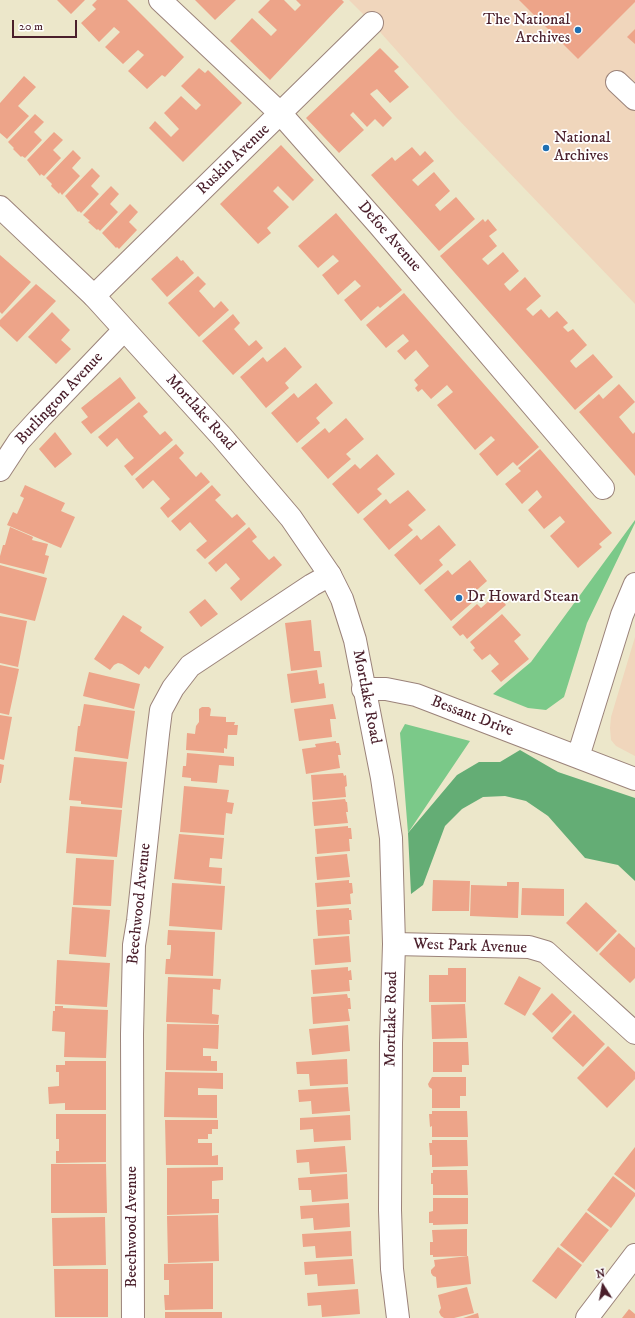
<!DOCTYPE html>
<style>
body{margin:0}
#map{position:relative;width:635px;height:1318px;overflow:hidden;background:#ece7ca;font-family:"IM FELL DW Pica",serif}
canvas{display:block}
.north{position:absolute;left:583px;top:1266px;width:40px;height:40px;-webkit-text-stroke:3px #fff;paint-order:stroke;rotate:349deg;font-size:11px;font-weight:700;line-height:16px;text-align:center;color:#4a1f2b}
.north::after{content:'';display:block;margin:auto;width:14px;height:18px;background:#4a1f2b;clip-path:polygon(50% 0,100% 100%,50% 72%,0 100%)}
.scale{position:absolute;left:12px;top:20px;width:65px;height:18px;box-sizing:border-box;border:2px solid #4a1f2b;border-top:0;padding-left:5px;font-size:12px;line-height:14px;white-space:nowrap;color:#4a1f2b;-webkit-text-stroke:3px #fff;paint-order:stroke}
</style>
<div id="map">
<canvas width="635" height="1318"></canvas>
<div class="north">N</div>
<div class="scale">20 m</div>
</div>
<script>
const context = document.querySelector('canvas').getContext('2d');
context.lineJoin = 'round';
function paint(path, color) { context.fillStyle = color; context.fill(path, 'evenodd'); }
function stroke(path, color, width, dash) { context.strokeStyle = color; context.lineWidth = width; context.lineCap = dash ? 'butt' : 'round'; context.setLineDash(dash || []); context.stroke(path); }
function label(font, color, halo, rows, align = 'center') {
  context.font = font + ' "IM FELL DW Pica",serif'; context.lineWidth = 3.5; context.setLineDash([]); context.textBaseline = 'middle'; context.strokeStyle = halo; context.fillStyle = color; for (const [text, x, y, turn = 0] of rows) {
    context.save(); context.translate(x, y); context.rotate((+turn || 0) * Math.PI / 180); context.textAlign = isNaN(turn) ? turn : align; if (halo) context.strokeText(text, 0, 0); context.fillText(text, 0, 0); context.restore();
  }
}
const built = new Path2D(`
 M349,0H635V304L455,116L372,23Z
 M635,637V756L616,746L611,740L610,728L611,717Z`);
const green = new Path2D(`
 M635,520V523L587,623L564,697L546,710L528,708L493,694L531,662Z
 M405,724L470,741L408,833L400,733Z`);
const forest = new Path2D(`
 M520,750L558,772L635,798V881L618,865L585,858L548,816L526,801L505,796L483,797L462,809L445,826L423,885L411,894L408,833L457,775L479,762H500Z`);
const building = new Path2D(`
 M57,0H85L71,14Z
 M97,0H127L184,57L165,77L162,75L147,89L128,71L144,55L138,50L123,64L105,47L120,32L114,27L99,42L81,23L96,9L92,5Z
 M195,0H236L215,20Z
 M270,0H284L295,11L301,5L296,0H342L344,2L270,80L230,41L252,18L271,36L277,30L258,12Z
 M519,0H635V2L578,59Z
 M635,29V44L627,37Z
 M380,48L399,67L394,71L409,87L390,103L377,89L374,91L370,94L392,118L383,127L375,119L367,127L353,112L350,115L364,130L339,153L306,118Z
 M199,68L205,73L208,70L242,103L183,162L149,128L155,121L171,137L179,129L164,113L181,96L196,110L201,105L181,86Z
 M24,76L36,87L18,106L29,116L7,139L0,133V103Z
 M35,114L44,122L34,132L42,140L25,158L22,156L21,157L13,149L14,148L8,142Z
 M54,132L63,140L53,150L61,158L44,176L41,174L40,176L27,160Z
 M281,145L314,180L293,201L278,186L273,191L289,207L267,228L271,233L258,244L220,204Z
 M412,147L420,156L425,151L434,161L412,180L418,186L434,172L450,191L435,205L440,211L456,197L475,219L439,251L371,175L392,157L395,161Z
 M73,150L81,158L72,168L80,176L62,195L60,192L59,194L51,186L52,184L46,178Z
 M92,168L100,176L91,186L99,194L81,213L79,211L78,212L65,196Z
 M111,186L119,194L110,204L118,212L100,231L98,229L97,230L88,222L90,221L83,215Z
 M130,204L138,212L129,222L137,230L119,249L117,247L116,248L102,233Z
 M336,213L402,290L380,308L378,306L361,321L344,300L361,286L355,280L338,295L322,275L339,261L333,255L318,268L298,246Z
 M483,219L485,222L488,219L497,230L489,236L497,246L482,259L488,265L503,252L519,271L504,284L507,288L510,291L525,277L541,296L526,309L533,316L541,309L549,318L557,311L568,323L563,327L568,332L573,329L587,345L570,361L574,366L576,368L593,354L613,377L575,410L440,256Z
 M0,255L31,282L2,314L0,312Z
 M177,256L181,261L183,260L194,273L167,297L151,279Z
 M198,276L206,284L199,291L214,308L221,301L229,310L199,337L168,303Z
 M36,284L56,301L17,342L0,326V320Z
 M404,293L539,447L517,466L513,462L497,476L479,454L495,440L491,436L475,450L437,405L453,392L447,385L431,399L422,389L418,392L415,388L418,385L414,380L429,366L416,350L405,360L397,351L409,341L403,334L386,348L366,325Z
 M52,312L70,330L61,340L71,349L56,364L28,337Z
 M233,314L240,323L234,329L249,346L256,340L263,348L233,375L202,341Z
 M285,347L302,367L285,383L289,388L266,408L240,377L263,357L267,362Z
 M120,377L136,398L91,434L81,422L88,417L81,408Z
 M316,383L333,403L316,418L320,423L297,443L271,413L294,393L298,398Z
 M619,384L635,402L619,417L633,434L635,432V476L579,412L599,394L603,399Z
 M139,402L148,412L143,416L160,435L165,431L173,440L132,476L124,466L134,458L125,448L117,438L107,447L98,437Z
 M346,418L364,439L346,454L351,459L328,479L301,448L325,428L329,433Z
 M55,432L72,454L55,468L39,449Z
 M176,444L184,453L179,458L196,477L201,472L210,482L168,518L160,508L170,499L162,490L153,480L143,489L135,479Z
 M540,449L612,533L599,544L602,547L578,568L550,536L565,522L560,516L544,529L528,510L542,497L537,490L522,504L505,484L521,471L518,468Z
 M377,454L395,474L377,489L382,494L358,514L332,484L355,464L360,469Z
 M25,485L65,503L61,511L75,517L61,548L7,525L13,512L17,514L24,498L20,496Z
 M212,485L221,495L215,500L232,518L237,514L246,524L205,559L196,550L207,541L190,522L180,531L171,521Z
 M408,490L426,510L408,525L413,530L389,550L363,519L386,499L390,504Z
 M439,525L456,545L439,560L443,565L420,585L394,555L417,535L421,540Z
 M10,527L33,537L32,540L48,544L45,555L49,556L44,574L0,563V556L3,545H5Z
 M249,527L257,537L252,541L269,560L274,556L282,565L241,601L230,588L240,579L235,573L226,563L216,572L208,563Z
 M470,560L487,581L470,596L474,601L451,621L424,590L448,570L452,575Z
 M0,565L47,578L35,621L0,613Z
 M497,594L506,605L467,639L463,634L460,636L452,627L477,604L481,608Z
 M205,599L218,614L201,627L189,612Z
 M502,614L521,635L514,641L529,659L501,682L491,671L499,664L490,654L482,660L473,650L475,648L470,642Z
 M123,615L142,627L140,631L164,647L149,669L145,666L139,675L122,664L118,663L114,665L110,670L94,659Z
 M0,616L27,621L18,667L0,663Z
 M311,620L314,651H320L322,667L291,671L285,623Z
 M0,665L19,669L9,715L0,713Z
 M317,670L319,684L324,683L326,698L291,703L287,674Z
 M89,672L140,684L134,709L83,696Z
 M84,704L135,711L128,759L75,751L78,726H80Z
 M333,704L336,719H330L332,737L299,741L294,709Z
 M202,707H209L211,709L210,716L226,717V722H235L234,725H238L237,735H228L227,749L224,748V753L186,750L187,733L195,734L196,726L199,722V709Z
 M0,715L12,717L4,760L0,759Z
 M336,741V743H339L341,755H338L340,768L306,774L302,749L316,747L315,744Z
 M187,753L234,757V766L219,765L217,783L191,781V778L182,777L183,766H186Z
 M74,757L127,762L122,808L81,804V801L69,800Z
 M0,764L4,765L1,783H0Z
 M343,773L344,776L346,775L347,786L345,787L346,797L313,800L311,775Z
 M184,786L229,790L227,802L234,803L232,814L226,813L224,835L180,832Z
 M345,799L346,802H347L348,812H346L348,823L314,826L312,802Z
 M70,806L122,810L117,857L66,853Z
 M348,826V828H351L352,839H349L350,851L317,854L315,829Z
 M179,834L224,838L222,859L210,858L209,867L222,868L221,884L174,879Z
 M347,854L350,877L317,880L315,857Z
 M76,858L114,860L111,906L73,905Z
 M349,880V883H352L353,893L350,894L351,904L317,907L315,883Z
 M433,880L470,881L469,911H432Z
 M507,882H519L518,918L470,916L471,885L507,886Z
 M172,883L225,886L222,930L169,926Z
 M522,888L564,889V916L521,915Z
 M586,902L617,931L597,952L566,923Z
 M72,907L110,910L106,957L69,954Z
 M349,908V910H351L352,920H349L350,934L318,936L316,910Z
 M168,930L215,932L213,976L165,974L166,959H170L171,951V945H167Z
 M619,933L635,948V978L630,983L599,954Z
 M349,936L351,962L315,965L313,939Z
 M57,960L110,963L107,1007L55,1004Z
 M348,967V971L351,970L352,980H349L350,991L313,994L311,970Z
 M448,968H466V1002H429V975H448Z
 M519,976L541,988L525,1016L504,1004Z
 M168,977L221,979L220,990L213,989L212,1014L219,1015L218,1024L166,1022Z
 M552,993L572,1012L552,1033L532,1014Z
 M347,994L348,998H350L351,1009H348L350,1021L313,1024L311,997Z
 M465,1004L467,1038L432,1039L431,1005Z
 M55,1006H63V1008L108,1010L106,1058L64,1057L65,1032L52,1031L53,1011H55Z
 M574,1014L605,1044L583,1067L552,1038Z
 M167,1024L219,1025L218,1049L203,1048V1056H211V1061H217V1071L166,1070Z
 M348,1025L350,1051L312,1055L309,1029Z
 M433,1042H468L469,1065H462V1072H433Z
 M608,1046L635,1072V1079L607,1108L577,1078Z
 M347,1059L348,1084L310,1086L309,1074H297L296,1062Z
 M65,1061H106V1110H65V1103L49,1104L48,1087L59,1086V1072H56V1065H65Z
 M165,1072L223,1073V1089L198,1088V1095H217V1118L164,1117Z
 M432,1077H466V1096H460V1108H432V1089L429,1087L428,1084Z
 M348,1087L350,1111L312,1114L311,1101L299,1102L298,1090Z
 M432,1111H467L468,1137H432V1126L430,1127L429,1114H432Z
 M56,1114H106V1162L56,1163V1151H59V1139H56Z
 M350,1115L351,1140L314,1142L313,1129L300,1130V1118Z
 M165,1120H218V1129H212V1134H208V1139H198V1143H212V1156L218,1155V1165H166Z
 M432,1140H467L468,1166L432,1167V1155H430L429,1143H432Z
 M345,1146L347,1172L310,1174L309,1162L297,1163L296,1150Z
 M635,1147V1190L614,1174Z
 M51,1164H106L107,1213H51Z
 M223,1167V1180L212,1181V1199H219V1213L167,1215V1168Z
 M433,1170H467L468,1195H433V1184H431V1173H433Z
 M347,1174L348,1199L312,1202L311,1190H299L298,1178Z
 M613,1176L635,1193V1196L611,1228L587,1210Z
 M433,1198H468V1224L433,1225V1223H429V1212L433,1211Z
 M349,1203L350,1227L314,1230L313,1218L301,1219L300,1206Z
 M586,1212L609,1230L583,1263L560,1245Z
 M218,1215L219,1261L168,1263L167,1216Z
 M105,1217L106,1265L53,1266L52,1218Z
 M467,1229V1256L433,1257V1255H430V1242H433L432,1230Z
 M351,1231L352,1256L316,1258L315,1246L303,1247L302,1234Z
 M558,1247L582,1265L556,1299L532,1281Z
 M468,1256L471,1284L437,1288L436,1277L433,1276L431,1273V1270L435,1266L434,1260Z
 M353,1259L355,1284L318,1286L317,1274L305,1275L304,1262Z
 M213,1263V1309L165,1310L164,1295H169V1280H164V1264Z
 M54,1269H108V1317H55Z
 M467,1287L474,1313L454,1318H444L441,1316L439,1312L441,1308L438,1295Z
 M358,1289L360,1314L322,1317L321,1305L308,1306L307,1293Z
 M629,1309L635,1314V1318H622Z
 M165,1312H222V1318H165Z
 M478,1313L479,1318H463Z`);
const minor = new Path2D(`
 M160,0L281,114L379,225L603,488
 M617,82L635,99
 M94,296L372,23
 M0,470L19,441L40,418L124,330
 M363,689H386L416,695L635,779
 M578,757L622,615L635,584
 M394,944L529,947L546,952L635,1033
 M133,1318L132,1034L134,945L138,921L158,734L161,710L173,688L190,666L312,585L330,575
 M587,1318L635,1255`);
const highway = new Path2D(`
 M0,207L94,296L222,437L291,518L330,575L342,599L355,640L382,778L391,838L394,944L391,1043L390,1210L392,1269L398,1318`);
const markers = [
 [578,30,4,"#1f6fb2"],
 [546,148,4,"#1f6fb2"],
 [459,598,4,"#1f6fb2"]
];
const poiNames = [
 ["The National",570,21,"right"],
 ["Archives",570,39,"right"],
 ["National",554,139],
 ["Archives",554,157],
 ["Dr Howard Stean",467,598]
];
const streetNames = [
 ["Ruskin Avenue",234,160,-44],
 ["Defoe Avenue",389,237,49],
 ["Burlington Avenue",60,399,-47],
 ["Mortlake Road",200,413,48],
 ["Mortlake Road",366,697,79],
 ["Bessant Drive",472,717,21],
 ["Beechwood Avenue",140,904,-84],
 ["West Park Avenue",470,947,2],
 ["Mortlake Road",392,1019,-89],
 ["Beechwood Avenue",133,1227,-90]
];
paint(built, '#f0d6bc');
paint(green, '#7bc989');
paint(forest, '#64ad75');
paint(building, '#eda489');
stroke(minor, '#9b837a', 24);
stroke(highway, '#9b837a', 24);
stroke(minor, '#fff', 22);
stroke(highway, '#fff', 22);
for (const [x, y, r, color] of markers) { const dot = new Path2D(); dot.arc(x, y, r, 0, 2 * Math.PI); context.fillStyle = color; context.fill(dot); stroke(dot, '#fff', 1.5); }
label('16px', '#4a1f2b', '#fff', poiNames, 'left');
label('16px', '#4a1f2b', '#fff', streetNames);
</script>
